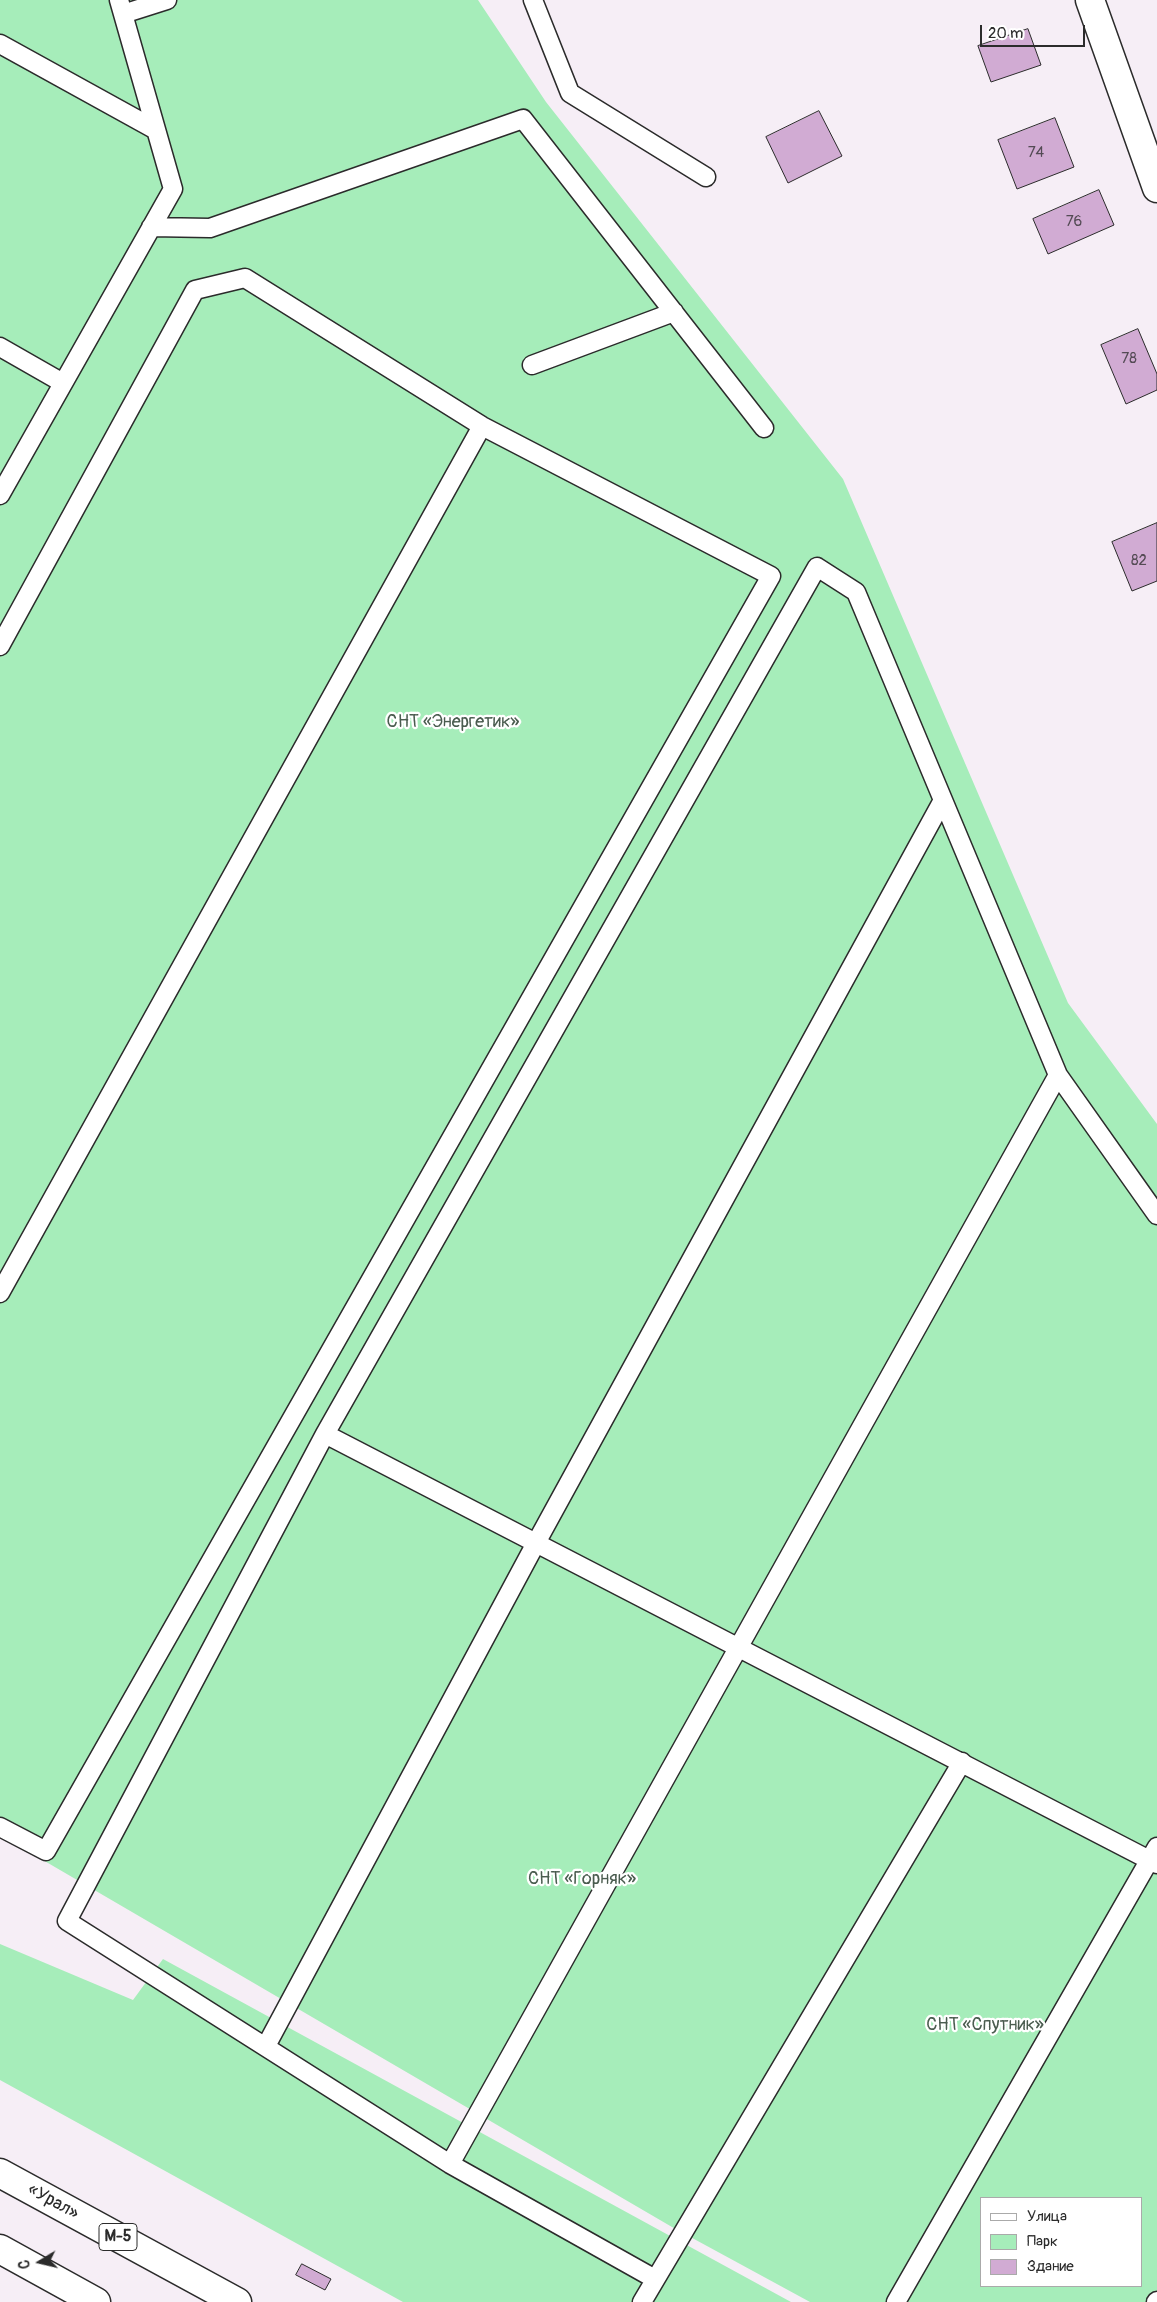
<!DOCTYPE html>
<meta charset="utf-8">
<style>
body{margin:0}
#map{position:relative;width:1157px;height:2302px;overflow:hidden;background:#f6eef6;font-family:Pangolin,sans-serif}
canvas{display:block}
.legend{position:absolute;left:980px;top:2197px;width:162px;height:90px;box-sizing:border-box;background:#fff;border:1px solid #aaa;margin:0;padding:6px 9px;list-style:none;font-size:15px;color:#2b2b2b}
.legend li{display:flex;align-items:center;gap:10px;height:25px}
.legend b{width:25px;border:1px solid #aaa}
.north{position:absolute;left:15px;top:2237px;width:50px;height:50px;-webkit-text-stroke:4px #fff;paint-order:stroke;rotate:261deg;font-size:14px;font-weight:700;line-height:20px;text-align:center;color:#2b2b2b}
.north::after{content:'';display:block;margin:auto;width:18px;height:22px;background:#2b2b2b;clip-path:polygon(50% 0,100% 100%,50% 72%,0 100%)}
.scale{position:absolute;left:980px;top:25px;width:105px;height:22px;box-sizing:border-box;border:2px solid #2b2b2b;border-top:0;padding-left:6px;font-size:15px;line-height:18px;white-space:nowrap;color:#2b2b2b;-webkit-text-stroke:4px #fff;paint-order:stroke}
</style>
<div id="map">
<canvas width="1157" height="2302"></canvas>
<ul class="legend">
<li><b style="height:6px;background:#fff"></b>Улица</li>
<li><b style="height:14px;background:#a6edba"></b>Парк</li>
<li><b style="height:14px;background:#d1abd3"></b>Здание</li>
</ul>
<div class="north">С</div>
<div class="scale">20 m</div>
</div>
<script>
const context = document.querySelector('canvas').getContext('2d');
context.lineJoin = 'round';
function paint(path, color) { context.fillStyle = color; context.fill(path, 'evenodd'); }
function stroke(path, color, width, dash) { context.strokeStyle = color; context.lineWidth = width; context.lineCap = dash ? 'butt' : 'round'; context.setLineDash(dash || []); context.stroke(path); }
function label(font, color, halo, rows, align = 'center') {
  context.font = font + ' Pangolin,sans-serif'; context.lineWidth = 4.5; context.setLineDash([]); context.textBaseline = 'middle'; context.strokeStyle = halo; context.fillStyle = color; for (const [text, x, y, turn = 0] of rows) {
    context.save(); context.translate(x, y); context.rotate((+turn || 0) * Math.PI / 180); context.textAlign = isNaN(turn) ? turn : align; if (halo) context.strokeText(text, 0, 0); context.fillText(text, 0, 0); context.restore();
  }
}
const green = new Path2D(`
 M0,0H478L546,102L843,479L1068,1003L1157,1124V2302H810L672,2227L0,1835ZM981,2198H1141V2286H981Z
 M0,1944L133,2000L163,1959L791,2302H403L0,2080Z`);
const building = new Path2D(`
 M1028,29L1041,65L991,82L978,46Z
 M819,111L842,156L788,183L766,137Z
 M1055,118L1074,167L1017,189L998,140Z
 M1099,190L1114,225L1048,254L1033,219Z
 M1138,329L1157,374V390L1126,404L1101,345Z
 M1157,523V581L1132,591L1112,542Z
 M302,2264L331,2279L325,2290L296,2275Z`);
const service = new Path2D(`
 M533,0L570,93L706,177
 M123,14L167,0
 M0,44L156,130
 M151,227L210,228L523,119L764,428
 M0,347L63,383
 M532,365L674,312
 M0,495L173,189L119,0
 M0,646L195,290L245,278L482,426L771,576L46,1851L0,1827
 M0,1293L482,426
 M325,1434L1157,1864
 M266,2046L536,1543L943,800
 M450,2164L1058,1075
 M655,2279L450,2164L67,1921L325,1434L817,567L856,592L1058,1075L1157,1215
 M642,2302L962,1762
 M896,2302L1157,1847
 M1156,2302L1157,2301`);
const minor = new Path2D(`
 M1090,0L1157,188`);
const primary = new Path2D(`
 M0,2173L237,2302
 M0,2249L96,2302`);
const numberNames = [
 ["74",1036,153],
 ["76",1074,222],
 ["78",1129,359],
 ["82",1139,561]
];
const shields = [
 [118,2237,38]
];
const shieldNames = [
 ["М-5",118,2237]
];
const parkNames = [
 ["СНТ «Энергетик»",453,722],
 ["СНТ «Горняк»",582,1879],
 ["СНТ «Спутник»",985,2025]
];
const streetNames = [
 ["«Урал»",53,2202,29]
];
paint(green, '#a6edba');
paint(building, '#d1abd3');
stroke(building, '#2b2b2b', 1);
stroke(service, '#2b2b2b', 21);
stroke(minor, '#2b2b2b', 31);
stroke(primary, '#2b2b2b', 31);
stroke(service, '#fff', 18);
stroke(minor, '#fff', 28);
stroke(primary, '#fff', 28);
label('15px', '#544b55', null, numberNames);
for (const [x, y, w] of shields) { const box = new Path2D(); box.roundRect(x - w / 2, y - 13.5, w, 27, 4); context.fillStyle = '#fff'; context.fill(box); stroke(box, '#2b2b2b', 1); }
label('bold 16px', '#2b2b2b', null, shieldNames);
label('18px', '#4a5c4f', '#fff', parkNames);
label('18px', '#2b2b2b', '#fff', streetNames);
</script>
